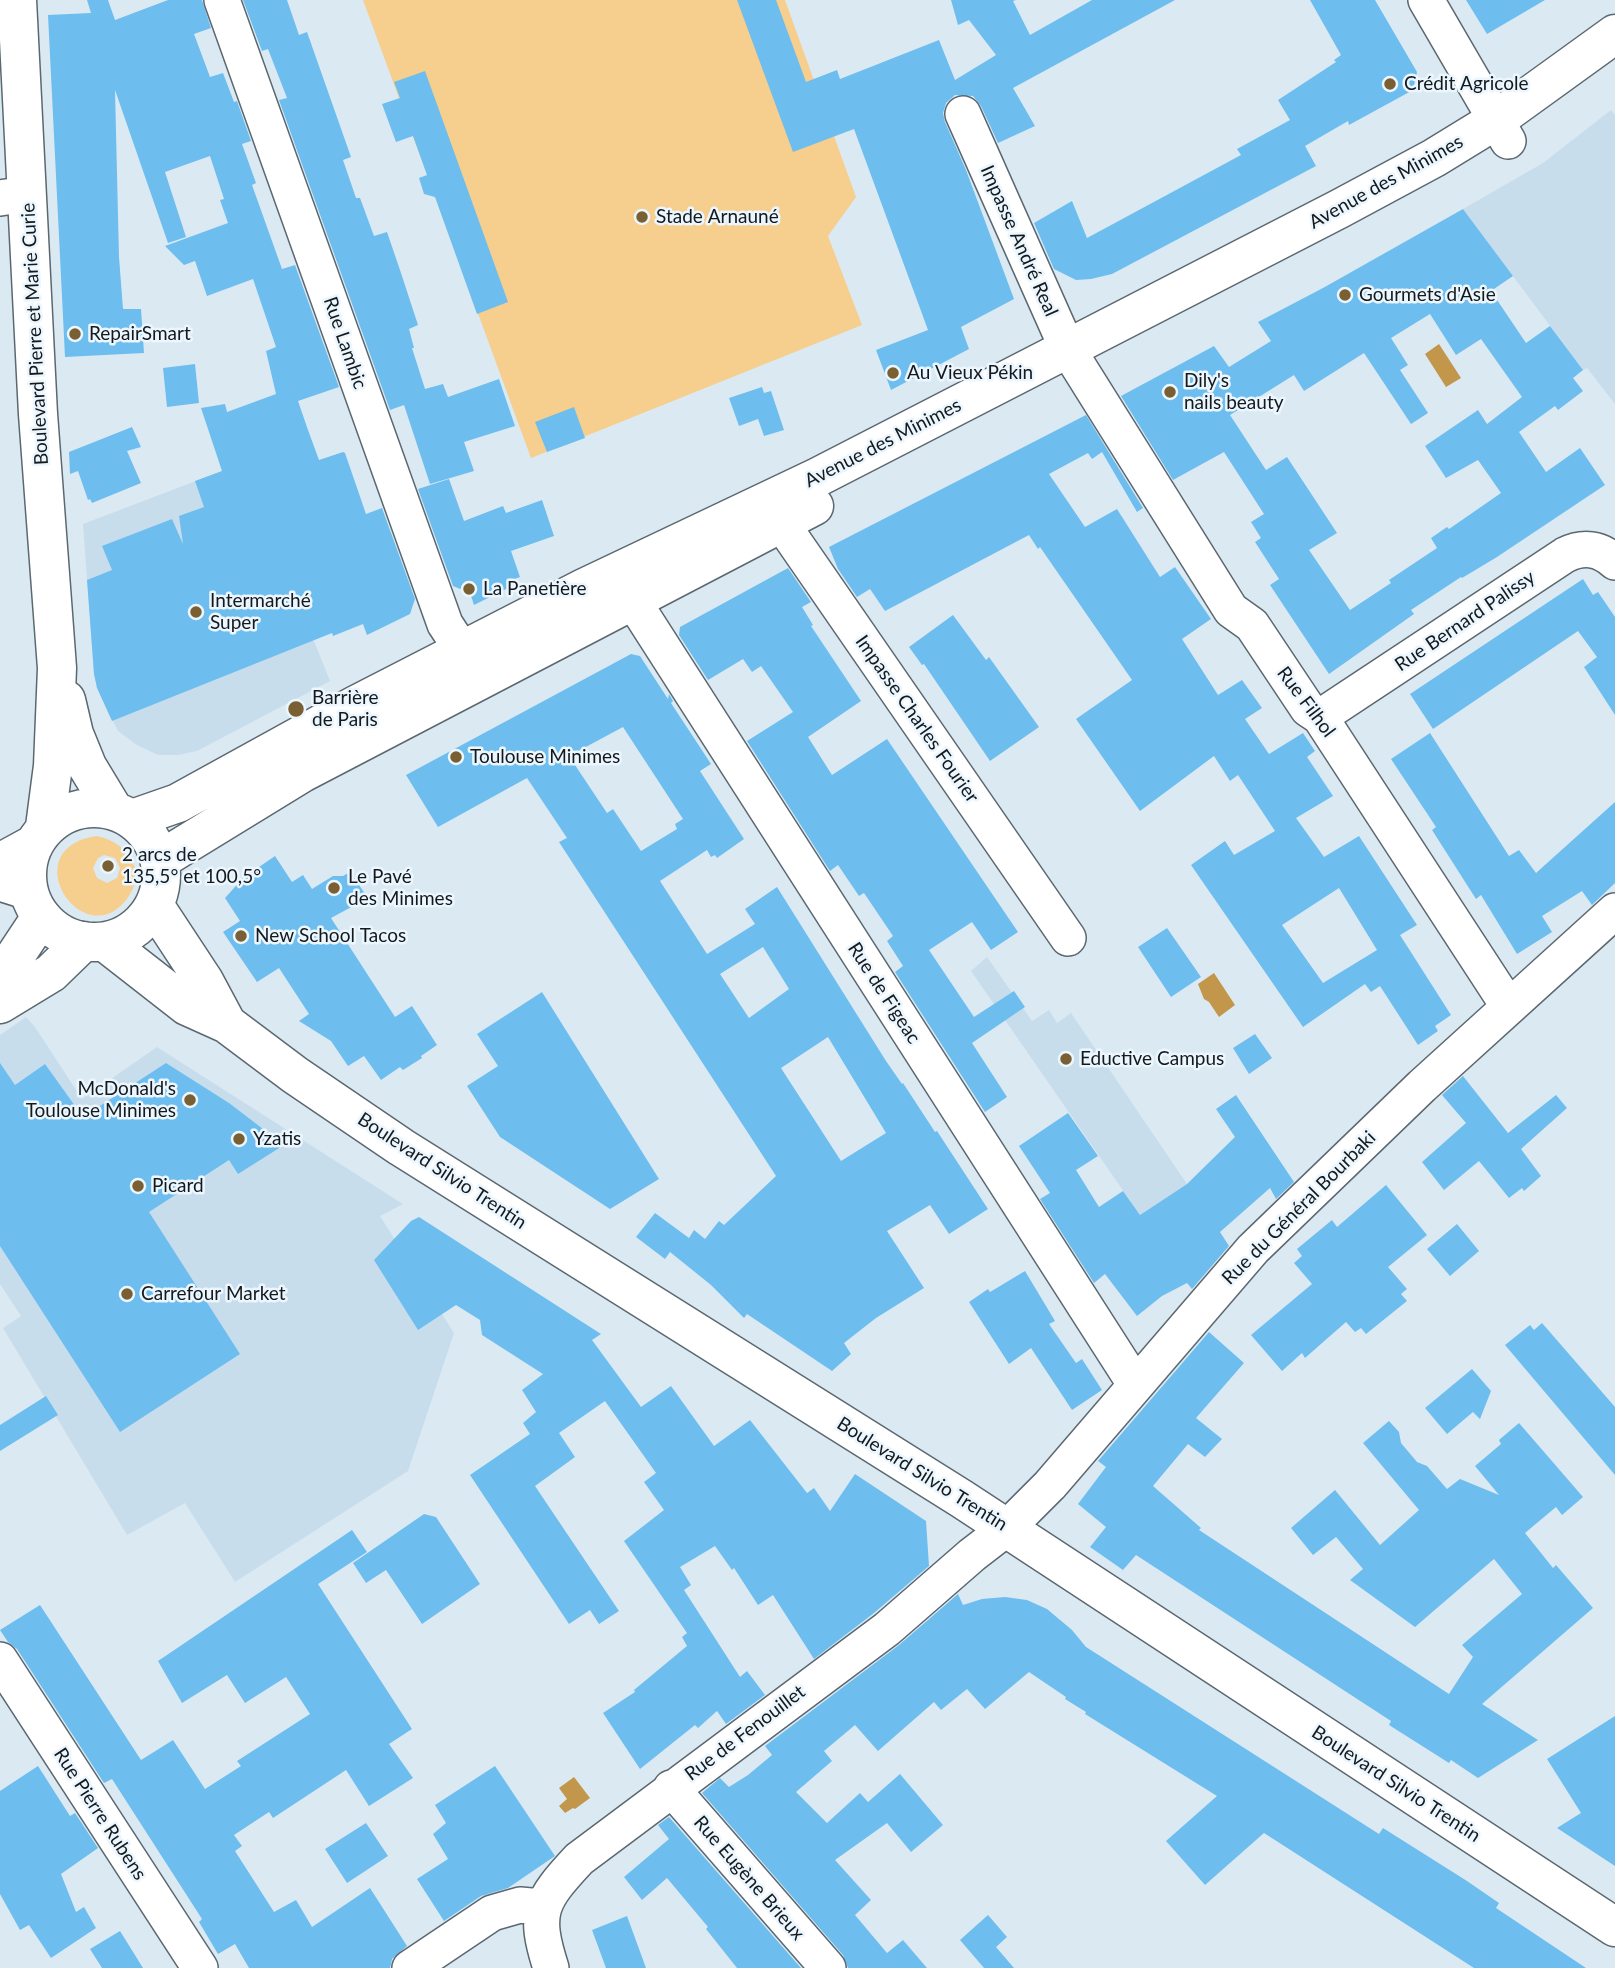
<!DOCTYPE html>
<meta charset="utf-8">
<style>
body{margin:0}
canvas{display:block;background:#dbe9f3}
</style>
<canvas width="1615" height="1968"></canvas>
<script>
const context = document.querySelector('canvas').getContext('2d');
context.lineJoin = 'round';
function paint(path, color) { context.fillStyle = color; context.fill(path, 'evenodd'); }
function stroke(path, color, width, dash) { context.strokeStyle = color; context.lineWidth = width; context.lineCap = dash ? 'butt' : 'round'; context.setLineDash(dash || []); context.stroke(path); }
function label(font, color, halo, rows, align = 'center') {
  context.font = font + ' Lato,sans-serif'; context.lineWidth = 5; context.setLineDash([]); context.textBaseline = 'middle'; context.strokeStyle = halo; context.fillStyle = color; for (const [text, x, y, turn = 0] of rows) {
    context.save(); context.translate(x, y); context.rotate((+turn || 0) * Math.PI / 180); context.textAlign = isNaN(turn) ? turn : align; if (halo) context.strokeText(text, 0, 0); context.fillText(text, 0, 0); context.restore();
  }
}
const built = new Path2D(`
 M1611,110L1615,115V404L1587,368L1583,370L1463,209L1543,163Z
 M243,463L330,681L197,751L178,755H158L137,745L118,731L97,688L94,674L83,524Z
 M987,957L1032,1021L1049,1010L1057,1023L1071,1013L1187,1184L1140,1215L971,971Z
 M26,1017L35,1027L82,1099L157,1047L403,1204L380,1216L454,1333L408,1471L235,1582L185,1503L127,1535L3,1328L21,1316L0,1284V1035Z`);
const green = new Path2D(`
 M363,0H785L856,197L828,236L862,325L531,458Z
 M96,836C126,841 149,870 127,899C83,956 13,849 96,836ZM104,855L115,858L120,868L117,878L107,883L97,878L93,868L98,858Z`);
const water = new Path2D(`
 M1439,344L1461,378L1446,387L1425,354Z
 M1214,973L1235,1005L1219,1017L1209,1002L1204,999L1198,984Z
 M574,1777L590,1798L575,1809L573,1808L565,1813L559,1806L567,1799L559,1788Z`);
const building = new Path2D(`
 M87,0H108L115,20L168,0H202L211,28L194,34L210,77L223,73L234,102L237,101L251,141L242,144L256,183L252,185L282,269L295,265L339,387L298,401L308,430L319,460L343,452L345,453L366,514L382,508L415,599L410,614L367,635L363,624L333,636L332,633L112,721L97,688L94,674L87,580L112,570L102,546L172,519L183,544L179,516L204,507L195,481L222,471L201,408L225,404L227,412L276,394L266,351L276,347L253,279L207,296L195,261L184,265L165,246L228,223L220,200L224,199L210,156L165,172L186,237L168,243L115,90L119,257L123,309H141L144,353L65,357L48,15L91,13Z
 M243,0H287L299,35L307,32L351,157L343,160L356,198H360L374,236L387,232L401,273L418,325L409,329L414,348H412L425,389L443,384L448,397L499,379L515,426L464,442L474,471L430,484L404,405L390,410L279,100L287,98L268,49L262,51Z
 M737,0H776L806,82L837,70L840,79L939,40L955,80L996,55L969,20L958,25L951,0H1016L1013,1L1030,35L1092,0H1175L1013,88L1035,126L998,143L981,106L973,96L955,95L946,103L943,113L945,122L966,170L1014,299L961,327L969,349L891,390L876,350L928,330L854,129L793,152Z
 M1310,0H1375L1417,72L1413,90L1349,125L1348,121L1305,146L1316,166L1112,274L1091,279L1076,280L1054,269L1034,223L1072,201L1087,238L1241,155L1237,149L1290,120L1278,100L1336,62L1334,60L1341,55Z
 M1466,0H1545L1487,34Z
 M425,71L508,302L477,314L435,197L424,194L419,178L427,175L413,136L396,142L382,104L400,98L394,82Z
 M1463,209L1513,276L1491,291L1526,343L1550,326L1583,370L1573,378L1583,391L1558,410L1555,406L1519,432L1546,472L1580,448L1605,485L1497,557L1462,578L1461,577L1411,610L1414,614L1329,674L1270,585L1279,579L1255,542L1261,538L1251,522L1264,514L1224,452L1173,480L1178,488L1121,396L1214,346L1229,367L1271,341L1258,322L1323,288ZM1430,314L1456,355L1481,339L1522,397L1487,424L1478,410L1425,446L1446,478L1478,460L1501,493L1449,529L1447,527L1431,538L1437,548L1389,580L1391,583L1350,610L1309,550L1337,533L1287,457L1266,470L1230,415L1294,375L1304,391L1364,353L1411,424L1428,413L1400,370L1408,365L1391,338Z
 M195,364L199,403L167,407L163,368Z
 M762,387L764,393L771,391L784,430L764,436L758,419L739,426L729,398Z
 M574,407L585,438L547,452L535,422Z
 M1086,415L1143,508L1137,512L1102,452L1092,459L1088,453L1049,474L1085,527L1117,509L1160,577L1175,567L1211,619L1182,639L1218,695L1242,680L1262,708L1245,719L1269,754L1303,733L1315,751L1307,757L1333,796L1296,818L1324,857L1359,836L1417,925L1400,935L1451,1015L1435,1026L1438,1031L1418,1045L1380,986L1371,992L1365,984L1303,1027L1191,865L1225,841L1234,855L1275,831L1238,775L1230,781L1214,756L1140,811L1076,719L1132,680L1040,547L1038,549L1029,535L885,611L870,589L857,597L838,569L829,547ZM1339,888L1377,950L1323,983L1282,925Z
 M132,427L141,447L127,451L141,483L92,503L90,499L88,500L78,471L70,474L69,452Z
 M449,479L464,521L503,506L506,513L542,500L554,536L511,551L520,577L507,582L510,587L474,605L470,593L453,586L418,489Z
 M788,568L811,602L802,607L813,625L811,626L861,701L808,737L832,775L887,739L1018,932L991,950L972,922L929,950L974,1017L1014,991L1025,1007L972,1043L1007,1097L985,1112L895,972L903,966L887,941L893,936L864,893L859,896L838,865L830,871L747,741L793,712L761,666L752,672L743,659L708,680L679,635L680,627Z
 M1583,579L1593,595L1598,592L1615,617V715L1584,667L1597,657L1578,631L1433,729L1410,694Z
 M953,615L986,660L989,657L1039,727L990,761L924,664L922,665L909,647Z
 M631,654L640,656L668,699L669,694L673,701L671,703L711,764L700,771L744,839L717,858L715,855L711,857L707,850L660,881L707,954L755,924L745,909L777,887L886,1061L902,1084L903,1083L935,1132L937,1131L988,1209L949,1234L930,1205L887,1231L924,1288L876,1318L844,1343L851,1354L832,1371L747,1314L744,1318L711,1285L670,1252L665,1259L636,1237L655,1213L689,1238L694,1230L705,1239L719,1221L724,1225L776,1176L559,842L567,838L527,778L438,827L406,775ZM623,727L683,819L675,824L677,829L641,851L613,809L607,813L569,756ZM763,947L789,989L749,1018L720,974ZM828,1037L886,1133L841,1161L781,1068Z
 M1430,733L1509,856L1519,850L1536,873L1615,802V883L1592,905L1582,891L1542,916L1552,932L1517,954L1481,895L1476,899L1432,830L1436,827L1391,759Z
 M275,856L292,882L303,875L312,889L333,876H343L350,872L368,898L331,918L395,1017L412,1006L437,1045L421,1056L422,1058L403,1070L400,1067L381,1080L364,1056L348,1066L331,1041L299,1021L309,1014L279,968L257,982L223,932L240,921L225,898L243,878Z
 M1167,928L1201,977L1171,997L1138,947Z
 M542,992L659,1179L610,1209L500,1137L467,1086L498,1066L477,1034Z
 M1255,1034L1272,1058L1249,1074L1233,1048Z
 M0,1063L15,1085L45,1064L83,1117L166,1063L229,1103L284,1145L238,1174L229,1160L149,1212L240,1354L120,1432L0,1246Z
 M1463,1076L1508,1133L1556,1095L1567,1108L1521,1149L1541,1176L1524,1191L1522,1188L1509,1198L1479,1161L1444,1190L1422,1162L1466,1123L1442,1095Z
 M1236,1095L1294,1182L1276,1199L1270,1188L1220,1232L1229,1246L1192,1289L1187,1283L1162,1296L1137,1316L1105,1274L1094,1283L1040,1199L1050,1193L1019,1146L1068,1113L1098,1156L1076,1170L1099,1207L1123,1191L1140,1215L1187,1184L1235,1137L1216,1109Z
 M1386,1185L1427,1235L1388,1267L1407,1289L1401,1294L1407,1301L1366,1334L1361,1328L1355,1332L1346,1322L1305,1358L1302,1353L1282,1371L1251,1335L1312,1284L1294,1263L1302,1256L1297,1249L1332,1220L1337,1227Z
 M419,1217L601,1334L592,1340L641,1407L671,1386L714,1446L750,1420L807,1493L814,1488L830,1511L855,1474L926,1521L929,1566L874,1613L814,1659L773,1595L758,1605L734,1568L732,1570L715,1546L680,1567L691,1585L684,1590L740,1677L747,1671L765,1695L726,1724L717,1711L698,1728L695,1725L640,1769L603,1713L635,1692L634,1690L687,1646L682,1637L687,1633L624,1541L664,1510L644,1482L656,1473L605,1401L559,1433L575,1457L535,1486L619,1611L599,1624L590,1610L569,1624L470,1475L530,1434L523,1423L536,1412L522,1390L543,1374L482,1335L480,1320L456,1305L418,1330L374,1260L411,1221Z
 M1457,1224L1479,1251L1450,1276L1427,1249Z
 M1025,1271L1055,1321L1049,1324L1076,1363L1082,1359L1102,1390L1072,1410L1031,1348L1009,1364L969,1302L988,1289L990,1292Z
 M1542,1323L1615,1407V1475L1505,1345L1530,1325L1534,1330Z
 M1209,1332L1244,1363L1196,1418L1222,1439L1205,1457L1188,1444L1153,1486L1201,1528L1199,1530L1449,1694L1473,1657L1462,1645L1522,1594L1494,1559L1415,1627L1350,1580L1363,1569L1336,1537L1313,1555L1291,1528L1335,1490L1380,1545L1419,1510L1363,1443L1389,1421L1399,1432L1401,1443L1417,1462L1427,1466L1447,1489L1460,1479L1499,1495L1475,1466L1501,1444L1499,1440L1519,1423L1583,1497L1562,1515L1556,1507L1525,1533L1553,1568L1556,1565L1593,1608L1482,1704L1538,1740L1478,1778L1451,1760L1449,1763L1389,1725L1391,1721L1136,1555L1123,1570L1090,1547L1106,1527L1078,1504L1106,1467L1098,1461Z
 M1472,1369L1491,1391L1480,1419L1473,1412L1447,1434L1425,1408Z
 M46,1396L58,1415L0,1451V1425Z
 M424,1514L436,1517L480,1584L422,1624L386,1570L366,1583L353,1563Z
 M352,1530L367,1552L318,1584L412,1729L389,1744L413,1778L369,1806L346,1770L273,1818L269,1812L234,1835L242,1846L235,1851L274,1912L296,1900L312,1927L370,1888L407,1946L392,1959L390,1968H249L235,1944L218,1954L199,1922L202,1919L112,1779L104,1783L17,1649L8,1642L0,1630L40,1605L141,1760L173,1740L205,1789L241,1766L237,1761L310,1714L286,1677L245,1703L227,1675L182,1703L158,1661Z
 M958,1594L963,1605L982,1599L1005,1597L1027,1600L1047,1609L1072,1630L1086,1647L1379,1834L1383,1828L1467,1881L1499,1903L1496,1908L1586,1968H1474L1264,1833L1205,1885L1166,1841L1217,1796L1085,1714L1086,1712L1065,1699L1066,1697L1029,1672L985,1709L967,1689L941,1710L934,1702L878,1751L855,1725L824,1751L832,1761L796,1792L827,1823L860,1793L868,1802L900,1774L943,1825L911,1852L887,1823L835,1860L871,1900L855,1915L887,1953L903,1940L927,1968H848L843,1955L702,1793L720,1778L729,1787L748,1775L772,1755L765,1746L899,1645Z
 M1615,1716V1866L1557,1828L1581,1813L1547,1759Z
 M38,1766L70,1816L75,1813L98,1848L61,1874L76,1912L84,1907L96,1928L51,1958L29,1925L20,1930L0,1894V1791Z
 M495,1766L555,1856L508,1888L481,1896L444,1921L417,1879L448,1859L433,1834L446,1823L435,1805Z
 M669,1817L801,1968H737L706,1929L708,1927L667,1878L642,1900L624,1877L669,1839L658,1825Z
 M366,1823L388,1856L347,1883L325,1849Z
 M988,1915L1007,1937L996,1947L1014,1968H984L960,1940Z
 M627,1916L646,1968H606L592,1930Z
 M120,1931L143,1968H102L90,1949Z`);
const minor = new Path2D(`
 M222,0L445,624L468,659L473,675
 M1426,0L1508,141
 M963,114L1067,348L1231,610L1252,625L1308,709L1320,717L1509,1007
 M0,198L27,194
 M766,501L1068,938
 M633,601L1135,1384
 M1320,717L1565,555C1583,546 1600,548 1615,562
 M0,861L35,842
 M0,883L29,892
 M0,1660L200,1968
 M671,1788L828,1968
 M410,1968L492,1913L520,1905L542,1907
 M551,1968C533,1912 540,1901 579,1859L887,1629L972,1555L1007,1528L1050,1485L1253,1249L1422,1086L1615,911`);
const major = new Path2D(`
 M17,0L38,414L57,668L53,766L45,827
 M66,700L74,734L87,766L113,809
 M27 875a67 67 0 1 1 134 0a67 67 0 1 1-134 0Z
 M132,819L178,803L356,705L584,588L818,477L1339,209L1434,158L1496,120L1615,34
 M160,860L302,773L814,506
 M154,905L204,981L227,1024
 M105,942L187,1006L227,1024L295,1075L401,1147L962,1499L1615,1927
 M0,979L41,917
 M0,1004L51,973L84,941`);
const markers = [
 [1390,84,7,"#7a5f32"],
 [642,217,7,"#7a5f32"],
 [1345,295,7,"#7a5f32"],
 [75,334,7,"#7a5f32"],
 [893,373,7,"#7a5f32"],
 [1170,392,7,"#7a5f32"],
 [469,589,7,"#7a5f32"],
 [196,612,7,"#7a5f32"],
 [296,709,9,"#7a5f32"],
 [456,757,7,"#7a5f32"],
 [108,866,7,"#7a5f32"],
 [334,888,7,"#7a5f32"],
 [241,936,7,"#7a5f32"],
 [1066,1059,7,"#7a5f32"],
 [190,1100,7,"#7a5f32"],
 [239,1139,7,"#7a5f32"],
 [138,1186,7,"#7a5f32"],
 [127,1294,7,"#7a5f32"]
];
const poiNames = [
 ["Crédit Agricole",1404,84],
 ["Stade Arnauné",656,217],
 ["Gourmets d'Asie",1359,295],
 ["RepairSmart",89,334],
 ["Au Vieux Pékin",907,373],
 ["Dily's",1184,381],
 ["nails beauty",1184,403],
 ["La Panetière",483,589],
 ["Intermarché",210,601],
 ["Super",210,623],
 ["Barrière",312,698],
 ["de Paris",312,720],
 ["Toulouse Minimes",470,757],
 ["2 arcs de",122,855],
 ["135,5° et 100,5°",122,877],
 ["Le Pavé",348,877],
 ["des Minimes",348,899],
 ["New School Tacos",255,936],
 ["Eductive Campus",1080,1059],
 ["McDonald's",176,1089,"right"],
 ["Toulouse Minimes",176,1111,"right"],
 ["Yzatis",253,1139],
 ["Picard",152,1186],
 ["Carrefour Market",141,1294]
];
const streetNames = [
 ["Avenue des Minimes",1386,182,-29],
 ["Impasse André Real",1019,241,66],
 ["Boulevard Pierre et Marie Curie",35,334,-93],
 ["Rue Lambic",345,343,71],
 ["Avenue des Minimes",883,443,-27],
 ["Rue Bernard Palissy",1465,621,-34],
 ["Rue Filhol",1306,702,53],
 ["Impasse Charles Fourier",917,719,55],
 ["Rue de Figeac",884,993,57],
 ["Boulevard Silvio Trentin",442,1171,33],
 ["Rue du Général Bourbaki",1299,1208,-45],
 ["Boulevard Silvio Trentin",922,1474,32],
 ["Rue de Fenouillet",745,1733,-37],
 ["Boulevard Silvio Trentin",1396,1784,33],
 ["Rue Pierre Rubens",100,1814,57],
 ["Rue Eugène Brieux",749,1878,49]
];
paint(built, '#c8ddec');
paint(green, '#f6ce8e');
paint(water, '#c2964b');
paint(building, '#6dbeef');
stroke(minor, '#5b6870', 38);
stroke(major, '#5b6870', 41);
stroke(minor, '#fff', 35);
stroke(major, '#fff', 38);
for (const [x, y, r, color] of markers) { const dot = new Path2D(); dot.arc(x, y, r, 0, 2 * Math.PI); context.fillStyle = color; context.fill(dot); stroke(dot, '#ebf6fe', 2.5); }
label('19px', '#14191c', '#ebf6fe', poiNames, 'left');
label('19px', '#14191c', '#ebf6fe', streetNames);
</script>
